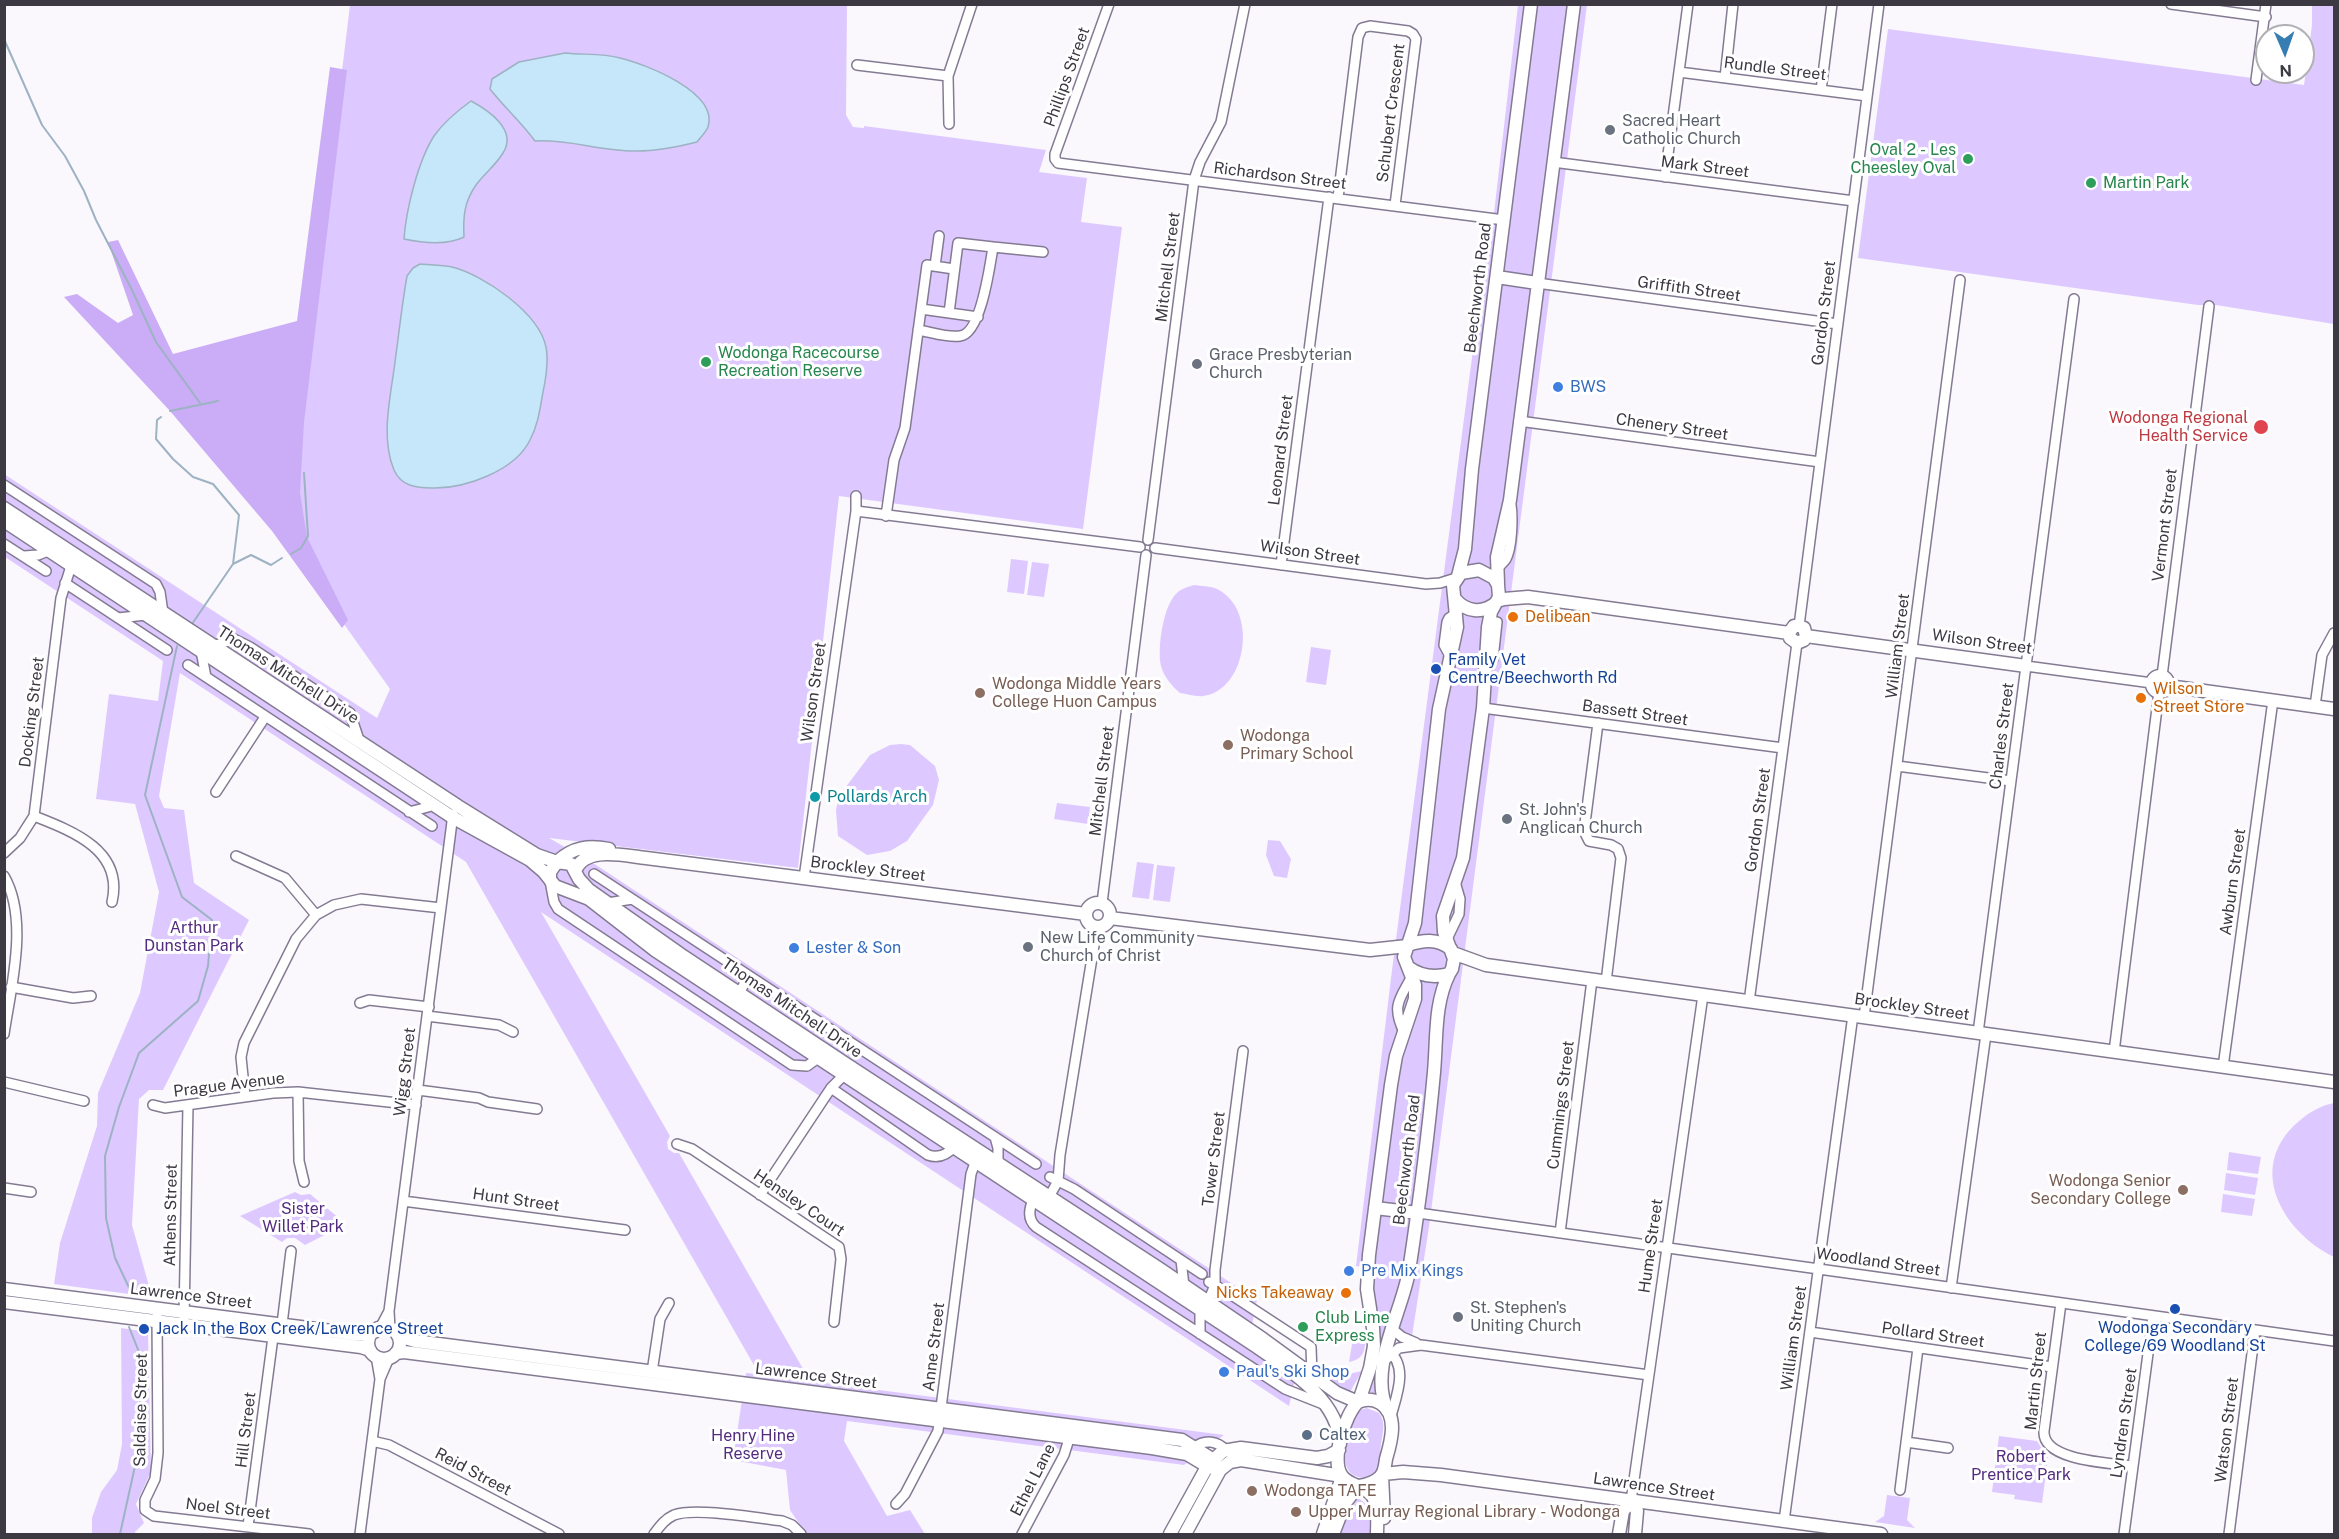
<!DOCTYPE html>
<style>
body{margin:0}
#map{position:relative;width:2339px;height:1539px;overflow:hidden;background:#faf8fd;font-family:"Public Sans",sans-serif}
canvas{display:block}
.frame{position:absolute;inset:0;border:6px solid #3d3943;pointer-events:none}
.north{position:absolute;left:2255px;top:24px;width:60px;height:60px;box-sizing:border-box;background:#fff;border:2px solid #b1b0b4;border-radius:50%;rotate:178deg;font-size:16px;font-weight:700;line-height:24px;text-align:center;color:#3d3943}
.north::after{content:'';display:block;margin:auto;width:21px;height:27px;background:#377db2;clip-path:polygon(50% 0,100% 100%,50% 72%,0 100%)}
</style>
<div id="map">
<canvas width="2339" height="1539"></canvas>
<div class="frame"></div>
<div class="north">N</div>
</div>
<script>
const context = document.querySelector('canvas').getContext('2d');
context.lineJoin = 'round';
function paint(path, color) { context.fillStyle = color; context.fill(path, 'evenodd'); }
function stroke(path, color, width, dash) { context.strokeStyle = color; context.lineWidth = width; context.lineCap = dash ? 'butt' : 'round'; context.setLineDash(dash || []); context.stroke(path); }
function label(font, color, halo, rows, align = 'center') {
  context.font = font + ' "Public Sans",sans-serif'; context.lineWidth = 6; context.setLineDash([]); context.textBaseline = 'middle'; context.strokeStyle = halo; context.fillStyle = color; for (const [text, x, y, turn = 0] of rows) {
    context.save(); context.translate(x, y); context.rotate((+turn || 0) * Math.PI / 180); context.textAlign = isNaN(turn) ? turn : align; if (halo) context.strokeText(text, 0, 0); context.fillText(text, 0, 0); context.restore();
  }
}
const green = new Path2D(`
 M350,5H847L846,115L853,127L864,128V126L1046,150L1039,172L1087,178L1081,222L1122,227L1083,529L839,496L798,868L549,838L593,863L1257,1300L1252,1325L1300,1358L1289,1406L541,912L670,1136L667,1142L668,1149L674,1153H679L810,1381L1224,1435L1184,1465L847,1421L844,1441L887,1516L910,1510L925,1534H806L790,1510L786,1470L733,1460L746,1373L759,1374L466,862L180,673L159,796L164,808L184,810L194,883L249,920L163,1090H149L139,1099L132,1225L152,1297L54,1284L60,1243L97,1126L98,1093L140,993L159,892L135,804L96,799L109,694L158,701L163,661L5,557L4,474L377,718L390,689L285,541Z
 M1518,5H1587L1429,1227L1412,1336L1388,1329L1378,1395L1366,1391L1372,1303V1268L1356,1266L1392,970L1488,235L1494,213Z
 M2312,5H2334V324L2216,305H2198L1858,258L1888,29L2304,85L2312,25Z
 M1011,559L1028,561L1024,594L1007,592Z
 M1032,562L1049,564L1044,597L1027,595Z
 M1194,585C1201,586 1211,586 1217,589C1259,609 1247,691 1203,696C1196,697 1187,694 1180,693C1172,686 1164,677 1161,666C1157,649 1163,605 1177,593C1182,588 1188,587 1194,585Z
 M1311,647L1331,650L1326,685L1306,682Z
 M901,744L910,745L935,766L939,780L933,805L907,841L890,851L867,855L838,836L836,810L839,796L870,755L890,745Z
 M1057,803L1090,807L1088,824L1054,819Z
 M1268,840L1280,841L1291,859L1287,878L1274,876L1266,855Z
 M1137,862L1154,864L1149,899L1132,897Z
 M1157,865L1175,867L1170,902L1153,900Z
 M2334,1103V1257C2283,1232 2245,1168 2298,1122C2309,1112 2320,1106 2334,1103Z
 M2229,1152L2261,1157L2258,1174L2227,1170Z
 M2226,1173L2258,1178L2255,1195L2224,1190Z
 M295,1192L301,1195L310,1194L346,1224L305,1245L295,1238H287L282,1242L240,1216Z
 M2223,1194L2255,1199L2252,1216L2221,1212Z
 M121,1328L148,1332L151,1472L136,1504L144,1523L135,1532V1534H92V1518L101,1492L117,1470L122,1444Z
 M1353,1338L1366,1340C1364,1353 1363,1359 1349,1362Z
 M1362,1371L1350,1392L1341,1389L1330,1378Z
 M1367,1408L1379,1413C1386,1422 1383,1432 1381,1444C1380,1452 1381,1464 1376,1471C1368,1482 1350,1479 1346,1465C1343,1452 1351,1423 1357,1411Z
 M1999,1436L2037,1441L2048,1458L2042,1503L2014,1499L2015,1495L1992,1492Z
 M1887,1495L1910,1498L1907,1520L1915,1528L1875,1522L1884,1516Z
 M1359,1499C1373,1505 1369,1521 1370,1534H1339L1346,1510L1353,1500Z`);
const forest = new Path2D(`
 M330,67L347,70L304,422L300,493L307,537L348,620L342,628L272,531L170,411L64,297L77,294L118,323L133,315L108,242L118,240L173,354L297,321Z`);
const water = new Path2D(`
 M565,53C583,55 603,53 620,58C645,64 719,92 708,127C706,132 700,138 697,142C677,147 658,151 637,151C603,152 570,139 535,141C521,122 504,107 490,89L492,79L519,62Z
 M471,101C488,110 518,130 503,153C496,165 484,174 476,185C464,202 463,217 464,237C446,246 423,243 404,239C406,210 418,161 434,136C444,122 457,111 471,101Z
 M420,264C430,265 442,265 452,267C484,275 539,313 546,347C549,362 546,378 543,392C540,409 538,425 530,440C515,471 464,489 432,488C416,488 401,486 394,470C380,437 391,395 395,362C399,333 402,304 407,276L413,268Z`);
const stream = new Path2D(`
 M4,39L42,125L65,156L84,191L96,220L132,290L156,342L200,403
 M170,411L218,401
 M161,417L157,420L156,439L173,459L193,477L213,484L239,515L233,564
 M291,554L301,548L308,536L304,473
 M192,624L233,564L251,555L271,565L282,558
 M133,1296L115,1258L106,1218L105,1156L119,1107L139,1053L198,1001L208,966L212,920L182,897L145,795L177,646
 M120,1534L141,1439L139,1352L129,1327`);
const street = new Path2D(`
 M1109,4L1055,154V159L1058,163L1504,220
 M2171,4L2266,17
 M857,65L948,76
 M1679,72L1867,96
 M1725,78L1733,4
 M2256,80L2266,4
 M1821,90L1832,4
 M949,124L948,76L972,4
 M1553,162L1854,201
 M1665,177L1688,4
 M1338,198L1358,37L1362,28L1370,26L1408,31L1413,34L1416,39L1395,205
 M935,266L939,236
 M1537,283L1838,324
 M921,309L978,317
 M949,313L958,243L993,247
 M918,330C931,332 947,338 960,336C981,334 990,265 993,247L1043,252
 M1519,421L1820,462
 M4,485L156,584L160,592L163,613
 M856,511L1140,547
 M886,516L894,460L905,428L927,265L954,269
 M1148,540L1194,180L1200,162L1221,122L1245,4
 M4,544L46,571
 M1155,548L1426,584L1440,583L1456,578
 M24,556L38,555L48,551
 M1281,565L1329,197
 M1497,570C1499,565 1503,564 1506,559C1512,548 1513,518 1511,505
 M65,583L167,650
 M118,618L146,615
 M1799,626L1879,4
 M213,646L234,639L250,647L350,713L360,743
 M201,651L206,677
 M1450,656L1444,645L1447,622L1449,618L1457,613
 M188,665L432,826
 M1487,666L1493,659L1497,622L1489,620
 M2026,666L2152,683
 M2162,676L2209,306
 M2315,706L2322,655L2334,633
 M1483,708L1783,748
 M1598,723L1584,831L1589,841L1611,845L1618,849L1621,858L1606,982
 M1897,766L2011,781
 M216,792L265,717
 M409,812L428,807L432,803
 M34,816C72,831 124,850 112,902
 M4,853L20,838L34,816L61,598L71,566
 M236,856L285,878L316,915
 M594,874L1036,1164
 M4,876C29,919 11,987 4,1034
 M804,878L856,511V496
 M550,881L554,902L558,909L792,1065L807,1066L818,1058
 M608,903L632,899
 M1102,903L1146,555
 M1447,939L1459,914L1460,899L1455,882
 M11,987L73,998L91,996
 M739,993L749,976
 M1749,1002L1797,643
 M360,1003L369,1000L429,1007
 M427,1016L499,1025L513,1032
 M1864,1017L1960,280
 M1404,1032C1391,1005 1400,999 1412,976
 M1978,1033L2074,299
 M2114,1052L2159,692
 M2223,1067L2273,700
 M4,1082L84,1101
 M831,1088L928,1155C939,1159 948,1154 955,1146
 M418,1090L479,1098L488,1102L537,1109
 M298,1092L299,1161L304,1182
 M245,1096L241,1057L244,1043L296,939L316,915L334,905L361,899L441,908
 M153,1105L165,1108L273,1093L298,1092L416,1105
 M995,1137L998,1148V1161
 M677,1144L692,1149L839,1247L841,1259L834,1322
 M1050,1177L1074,1189L1202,1274
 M4,1188L31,1192
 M760,1195L831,1088L844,1075
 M1050,1195L1058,1181L1060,1155L1097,927
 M1034,1198C1029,1208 1027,1219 1036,1227L1285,1389L1323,1404
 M403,1201L625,1230
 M1418,1213L2334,1341
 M1560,1233L1592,980
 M1181,1260L1184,1286
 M1209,1282L1227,1292L1311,1347L1312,1375
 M1951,1288L1986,1034
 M1208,1302L1215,1285V1270L1243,1051
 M2061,1303L2044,1431C2042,1461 2111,1463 2133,1466
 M157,1316L158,1453L155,1479L145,1500V1510L154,1516L309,1534
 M184,1318L188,1105
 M282,1324L291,1251
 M380,1328L389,1311
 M390,1329L389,1311L453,814
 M1392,1329L1402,1337L1416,1343
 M1810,1332L2052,1367
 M1200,1334V1308
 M1387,1349C1409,1366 1397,1394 1391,1416
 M376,1356L380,1379
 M1385,1360L1399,1348L1421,1345L1649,1375
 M652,1372L660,1319L669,1303
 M372,1441L389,1445L559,1534
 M1906,1442L1948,1448
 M1195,1447C1205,1439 1217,1441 1226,1450
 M1900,1490L1918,1348
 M1631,1501L1703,995
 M896,1504L905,1494L938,1431L971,1174L976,1160
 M1784,1521L1853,1015
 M248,1526L273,1337
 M360,1534L380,1379L389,1358
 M654,1534C660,1526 665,1519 674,1515C694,1507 758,1518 782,1521L792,1525L801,1534
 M1022,1534L1064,1455L1069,1439
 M2124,1534L2153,1316
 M2229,1534L2255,1330`);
const secondary = new Path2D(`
 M1497,277L1537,283
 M4,508L458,806L537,855L557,862
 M4,521L452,817L530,860L544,872L555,886L589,899L656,951L1257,1347C1290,1370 1339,1400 1340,1444
 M1458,576L1465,549L1472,469L1531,4
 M1498,583L1497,557L1510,500L1574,4
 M1455,599C1466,612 1482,614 1496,603
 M1497,601L1504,599L1528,597L1789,633
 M1789,633L1794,626H1799L1804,628L1806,636
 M1789,633L1790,638L1797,643L1804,640L1806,636
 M1806,636L2026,666
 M2152 684a8 8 0 1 1 16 0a8 8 0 1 1-16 0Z
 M2168,686L2334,709
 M558,861C573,847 589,845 609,849
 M575,871C585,845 625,856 646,858L1086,914
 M550,880V872L557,862L571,864L579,879L589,890L680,954L846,1064L1160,1269L1263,1339L1337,1393L1358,1402
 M1086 915a12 12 0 1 1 24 0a12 12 0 1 1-24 0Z
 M1110,918L1370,950L1407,946
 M1408,945C1423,940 1437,938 1451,949
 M1453,953L1486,965L2334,1082
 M1375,1208L1418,1213
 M4,1289L355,1334L365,1335L374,1332
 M4,1302L361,1347L370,1350
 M368 1343a16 16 0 1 1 32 0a16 16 0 1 1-32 0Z
 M398,1336L415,1341L1182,1440L1209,1457L1220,1470
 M396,1353L404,1352L1152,1448L1187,1454L1207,1466L1220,1470
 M1359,1401L1370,1368L1374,1346L1373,1328L1367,1289L1369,1255L1391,1085L1396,1056L1415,999V985L1404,957L1415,923L1439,709L1457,627L1453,585L1461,573L1479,570L1494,578L1498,585L1499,597L1491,612L1488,627L1483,708L1463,858L1443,916L1444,932L1454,959L1452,969L1449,974C1434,978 1420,976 1408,967
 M1388,1411C1367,1371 1402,1312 1409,1271C1419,1205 1428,1138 1434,1072C1437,1039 1434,1004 1449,974
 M1383,1474L1403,1472L1441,1475L1881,1534
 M1382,1475L1384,1518
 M1359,1486C1366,1485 1375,1482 1380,1477C1385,1472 1385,1465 1386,1459C1391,1442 1399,1415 1380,1403C1373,1399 1365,1399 1358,1402C1345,1414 1330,1461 1342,1476C1350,1487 1366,1485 1373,1497C1379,1508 1377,1523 1377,1534
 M1631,1501L1637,1511L1635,1534
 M1170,1534L1208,1465L1223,1451L1241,1448L1317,1458L1328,1456L1339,1450
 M1185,1534L1220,1470L1230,1462L1241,1460L1342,1476
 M1323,1534L1342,1477
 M1333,1534L1345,1503L1358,1486
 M1619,1534L1623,1511L1631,1501`);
const markers = [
 [1610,130,6,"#6b7280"],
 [1968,159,6,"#2e9e5b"],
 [2091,183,6,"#2e9e5b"],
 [706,362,6,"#2e9e5b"],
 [1197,364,6,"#6b7280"],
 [1558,387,6,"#3f7fe0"],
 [2261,427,8,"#e0444e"],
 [1513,617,6,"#e8710a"],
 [1436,669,6,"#1a4fb4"],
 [980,693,6,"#8d6e63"],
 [2141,698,6,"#e8710a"],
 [1228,745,6,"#8d6e63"],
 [815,797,6,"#0f9aa8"],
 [1507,819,6,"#6b7280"],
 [1028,947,6,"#6b7280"],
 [794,948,6,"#3f7fe0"],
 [2183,1190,6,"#8d6e63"],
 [1349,1271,6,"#3f7fe0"],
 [1346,1293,6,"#e8710a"],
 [2175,1309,6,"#1a4fb4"],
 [1458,1317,6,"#6b7280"],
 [1303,1327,6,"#2e9e5b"],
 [144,1329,6,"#1a4fb4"],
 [1224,1372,6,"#3f7fe0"],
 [1307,1435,6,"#5c6f8a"],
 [1252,1491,6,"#8d6e63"],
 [1296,1512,6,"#8d6e63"]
];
const streetNames = [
 ["Rundle Street",1775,69,7],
 ["Phillips Street",1067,77,-70],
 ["Schubert Crescent",1391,113,-83],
 ["Mark Street",1705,167,7],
 ["Richardson Street",1280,176,7],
 ["Mitchell Street",1168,267,-83],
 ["Beechworth Road",1478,288,-83],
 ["Griffith Street",1689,289,8],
 ["Gordon Street",1824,313,-83],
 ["Chenery Street",1672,427,8],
 ["Leonard Street",1281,450,-83],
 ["Vermont Street",2165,525,-83],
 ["Wilson Street",1310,553,8],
 ["Wilson Street",1982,642,8],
 ["William Street",1898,646,-83],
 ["Thomas Mitchell Drive",288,675,33],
 ["Wilson Street",814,692,-82],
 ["Docking Street",32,712,-83],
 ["Bassett Street",1635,713,8],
 ["Charles Street",2002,736,-83],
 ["Mitchell Street",1102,781,-83],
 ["Gordon Street",1758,820,-82],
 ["Brockley Street",868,869,7],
 ["Awburn Street",2233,882,-82],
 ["Brockley Street",1912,1007,8],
 ["Thomas Mitchell Drive",792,1008,34],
 ["Wigg Street",405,1072,-83],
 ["Prague Avenue",229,1085,-7],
 ["Cummings Street",1561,1105,-83],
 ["Tower Street",1214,1159,-83],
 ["Beechworth Road",1407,1160,-83],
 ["Hunt Street",516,1200,8],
 ["Hensley Court",799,1203,34],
 ["Athens Street",171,1215,-89],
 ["Hume Street",1651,1246,-82],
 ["Woodland Street",1878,1262,8],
 ["Lawrence Street",191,1296,7],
 ["Pollard Street",1933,1335,8],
 ["William Street",1794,1338,-82],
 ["Anne Street",934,1347,-83],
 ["Lawrence Street",816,1376,7],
 ["Martin Street",2036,1381,-84],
 ["Saldaise Street",141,1410,-89],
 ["Lyndren Street",2124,1423,-82],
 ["Hill Street",246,1430,-83],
 ["Watson Street",2227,1430,-83],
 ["Reid Street",473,1472,28],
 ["Ethel Lane",1033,1480,-63],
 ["Lawrence Street",1654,1487,8],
 ["Noel Street",228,1509,7]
];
const worshipNames = [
 ["Sacred Heart",1622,121],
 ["Catholic Church",1622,139],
 ["Grace Presbyterian",1209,355],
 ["Church",1209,373],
 ["St. John's",1519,810],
 ["Anglican Church",1519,828],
 ["New Life Community",1040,938],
 ["Church of Christ",1040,956],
 ["St. Stephen's",1470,1308],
 ["Uniting Church",1470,1326]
];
const leisureNames = [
 ["Oval 2 - Les",1956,150,"right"],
 ["Cheesley Oval",1956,168,"right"],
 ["Martin Park",2103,183],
 ["Wodonga Racecourse",718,353],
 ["Recreation Reserve",718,371],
 ["Club Lime",1315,1318],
 ["Express",1315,1336]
];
const shopNames = [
 ["BWS",1570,387],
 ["Lester & Son",806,948],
 ["Pre Mix Kings",1361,1271],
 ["Paul's Ski Shop",1236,1372]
];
const healthNames = [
 ["Wodonga Regional",2248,418],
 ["Health Service",2248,436]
];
const foodNames = [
 ["Delibean",1525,617],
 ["Wilson",2153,689],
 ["Street Store",2153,707],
 ["Nicks Takeaway",1334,1293,"right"]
];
const transitNames = [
 ["Family Vet",1448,660],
 ["Centre/Beechworth Rd",1448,678],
 ["Wodonga Secondary",2175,1328,"center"],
 ["College/69 Woodland St",2175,1346,"center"],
 ["Jack In the Box Creek/Lawrence Street",156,1329]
];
const educationNames = [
 ["Wodonga Middle Years",992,684],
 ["College Huon Campus",992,702],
 ["Wodonga",1240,736],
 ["Primary School",1240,754],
 ["Wodonga Senior",2171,1181,"right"],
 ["Secondary College",2171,1199,"right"],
 ["Wodonga TAFE",1264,1491],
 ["Upper Murray Regional Library - Wodonga",1308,1512]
];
const cultureNames = [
 ["Pollards Arch",827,797]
];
const parkNames = [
 ["Arthur",194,928],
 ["Dunstan Park",194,946],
 ["Sister",303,1209],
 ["Willet Park",303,1227],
 ["Henry Hine",753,1436],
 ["Reserve",753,1454],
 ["Robert",2021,1457],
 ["Prentice Park",2021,1475]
];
const serviceNames = [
 ["Caltex",1319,1435]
];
paint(green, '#ddc9ff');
paint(forest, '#caadf6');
paint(water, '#c6e6f9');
stroke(water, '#9db2c2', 1.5);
stroke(stream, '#9db2c2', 2);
stroke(street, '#847b93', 12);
stroke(secondary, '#847b93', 15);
stroke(street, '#fff', 9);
stroke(secondary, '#fff', 12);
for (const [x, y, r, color] of markers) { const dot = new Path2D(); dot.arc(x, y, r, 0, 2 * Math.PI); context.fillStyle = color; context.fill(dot); stroke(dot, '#fff', 2); }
label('16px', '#3d3943', '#fff', streetNames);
label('16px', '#5b616d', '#fff', worshipNames, 'left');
label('16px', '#27864d', '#fff', leisureNames, 'left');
label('16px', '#366cbe', '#fff', shopNames, 'left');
label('16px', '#be3a42', '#fff', healthNames, 'right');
label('16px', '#c56008', '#fff', foodNames, 'left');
label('16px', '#164399', '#fff', transitNames, 'left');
label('16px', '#785e54', '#fff', educationNames, 'left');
label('16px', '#0d838f', '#fff', cultureNames, 'left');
label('16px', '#532c7f', '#fff', parkNames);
label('16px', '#4e5e75', '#fff', serviceNames, 'left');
</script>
